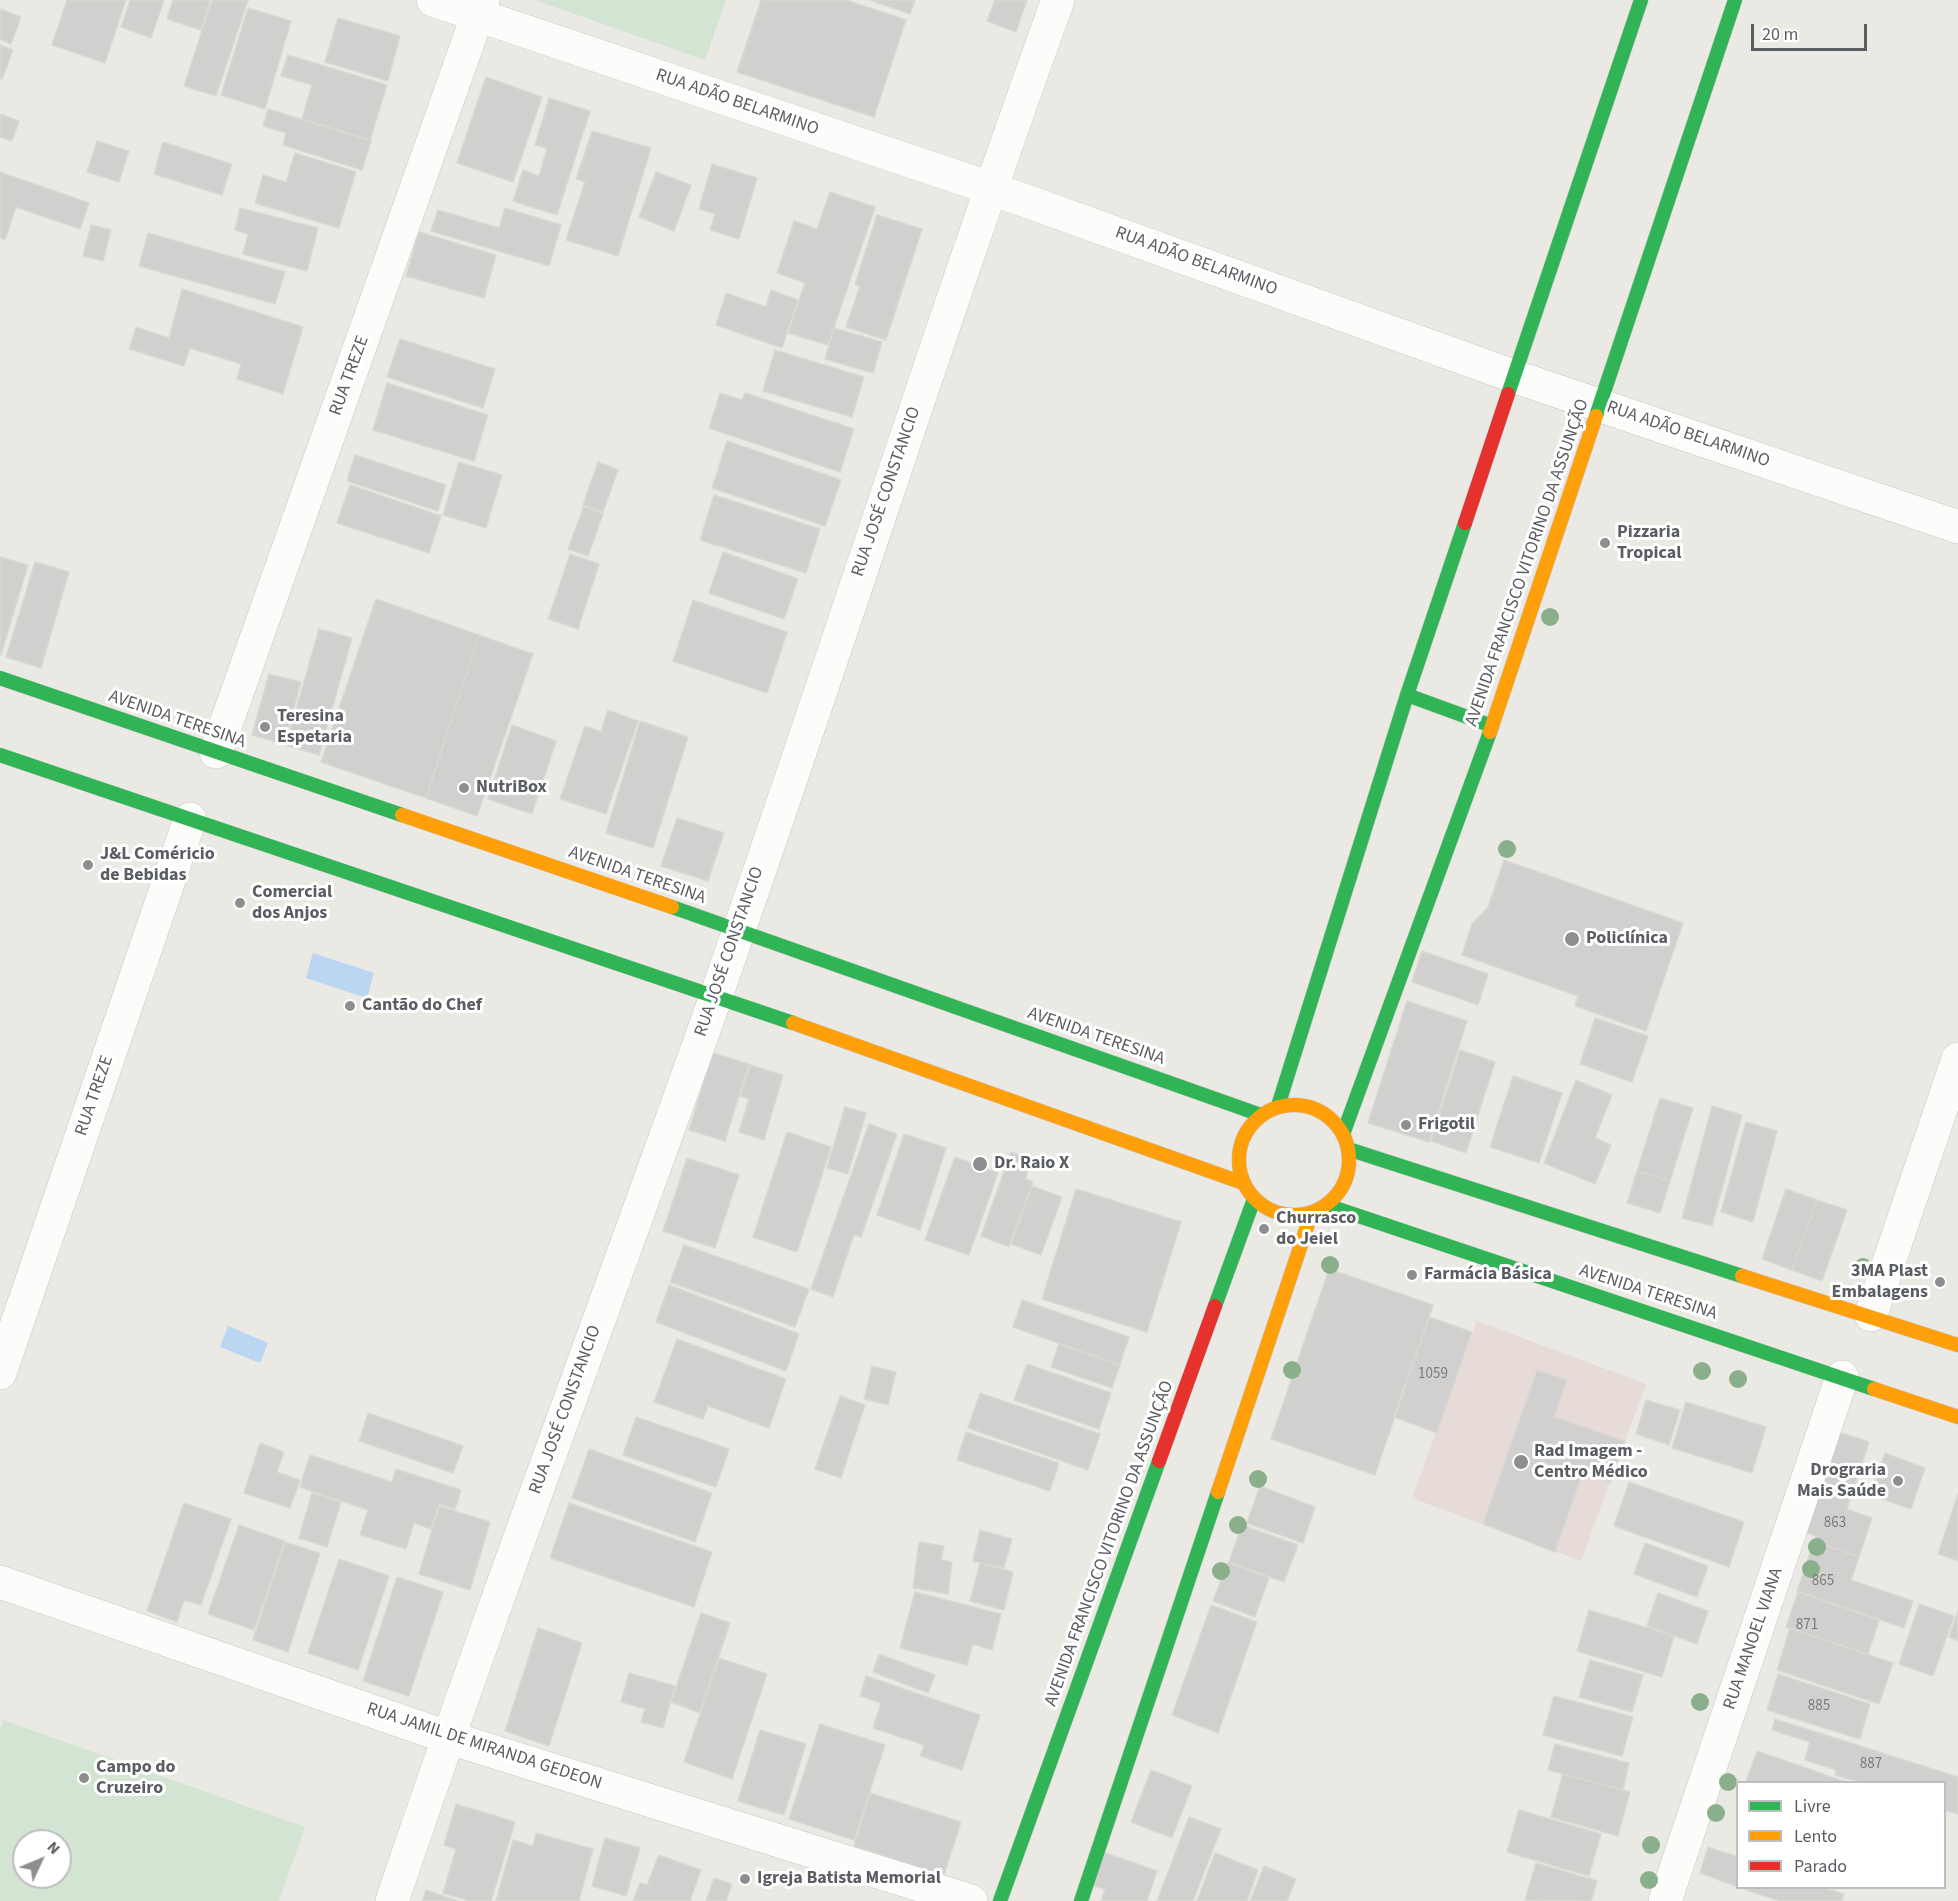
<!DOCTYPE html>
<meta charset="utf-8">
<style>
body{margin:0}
#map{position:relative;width:1958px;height:1901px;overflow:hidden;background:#eae9e4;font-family:"Source Sans 3",sans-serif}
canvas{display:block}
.legend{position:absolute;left:1736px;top:1781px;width:210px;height:108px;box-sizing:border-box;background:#fff;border:2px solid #bdbec0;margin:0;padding:8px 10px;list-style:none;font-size:18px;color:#5a5d62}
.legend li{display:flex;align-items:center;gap:12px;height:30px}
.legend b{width:30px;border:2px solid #bdbec0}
.north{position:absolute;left:12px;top:1829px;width:60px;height:60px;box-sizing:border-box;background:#fff;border:2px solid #bdbec0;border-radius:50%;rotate:46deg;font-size:16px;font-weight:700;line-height:24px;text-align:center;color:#5a5d62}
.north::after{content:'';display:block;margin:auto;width:21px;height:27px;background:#8c8e90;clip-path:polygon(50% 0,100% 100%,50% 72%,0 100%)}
.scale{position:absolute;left:1751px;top:24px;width:116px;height:27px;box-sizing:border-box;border:3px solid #5a5d62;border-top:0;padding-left:8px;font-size:18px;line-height:21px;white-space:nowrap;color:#5a5d62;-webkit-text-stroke:4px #fff;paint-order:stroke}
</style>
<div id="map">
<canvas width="1958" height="1901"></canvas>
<ul class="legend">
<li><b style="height:8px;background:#30b455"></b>Livre</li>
<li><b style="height:8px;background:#ff9f0a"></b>Lento</li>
<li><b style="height:8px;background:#e5322d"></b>Parado</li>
</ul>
<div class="north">N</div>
<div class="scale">20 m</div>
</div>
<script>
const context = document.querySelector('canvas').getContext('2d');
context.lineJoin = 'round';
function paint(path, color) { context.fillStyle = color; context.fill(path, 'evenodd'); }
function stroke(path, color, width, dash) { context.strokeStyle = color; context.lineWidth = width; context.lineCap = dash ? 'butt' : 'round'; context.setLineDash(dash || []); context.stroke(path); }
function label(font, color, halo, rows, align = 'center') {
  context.font = font + ' "Source Sans 3",sans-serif'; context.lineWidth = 6; context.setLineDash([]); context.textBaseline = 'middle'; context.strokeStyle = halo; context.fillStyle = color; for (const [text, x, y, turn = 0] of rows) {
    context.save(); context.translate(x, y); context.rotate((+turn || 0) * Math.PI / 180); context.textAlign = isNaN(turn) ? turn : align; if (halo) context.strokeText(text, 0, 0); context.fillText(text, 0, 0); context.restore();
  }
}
const medical = new Path2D(`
 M1477,1321L1646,1384L1581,1561L1412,1498Z`);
const green = new Path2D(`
 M535,0H726L705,60Z
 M3,1720L305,1827L279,1901H0V1729ZM24,1841H60V1877H24Z`);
const water = new Path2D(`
 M313,953L374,973L367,998L306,978Z
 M228,1326L268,1343L260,1363L220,1347Z`);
const building = new Path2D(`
 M67,0H126L105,63L52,45Z
 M130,0H164L151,38L121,27Z
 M173,0H210L201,30L167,19Z
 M212,0H248L216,96L184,86Z
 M761,0H846L906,20L874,117L737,72Z
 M870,0H915L910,14Z
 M995,0H1027L1016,32L987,21Z
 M248,8L291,21L265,109L221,95Z
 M0,9L21,17L11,44L0,39Z
 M338,18L400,36L388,81L325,62Z
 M0,45L13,50L2,79L0,78Z
 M288,55L387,85L370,140L302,119L312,85L281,76Z
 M486,77L542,97L513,182L457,163Z
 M549,98L590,111L557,215L513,201L523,170L539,176L547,148L535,145Z
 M268,109L371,141L362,170L283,145L286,133L263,126Z
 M0,114L19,121L12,141L0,137Z
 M592,131L651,148L618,256L566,240L585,182L576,179Z
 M97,141L129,151L119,182L87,172Z
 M163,142L232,164L222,195L154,174Z
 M295,153L356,172L339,228L255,203L263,175L286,182Z
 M712,164L757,178L739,239L710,230L715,214L699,209Z
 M0,172L89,203L80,229L16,207L5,240L0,238Z
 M656,172L691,185L674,231L639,217Z
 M830,192L875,207L828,345L788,333L805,283L777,273L794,221L817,229Z
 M240,208L318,228L307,271L243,254L248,234L235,230Z
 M505,208L561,225L549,266L431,231L438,210L499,228Z
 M877,215L922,229L886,340L846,327L860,286L855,284Z
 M91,225L111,230L103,261L83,256Z
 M419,232L496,255L484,298L406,276Z
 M148,233L285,272L275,304L139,266Z
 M182,289L303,327L283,394L237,379L241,364L190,348L184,366L129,349L136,327L169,338Z
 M771,290L798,300L782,348L716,325L726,293L766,307Z
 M834,328L882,342L873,373L825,359Z
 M400,339L495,369L483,408L387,377Z
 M775,350L864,377L852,417L763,391Z
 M387,383L488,415L474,461L373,430Z
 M720,393L742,400L745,393L854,429L840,472L709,428Z
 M727,441L841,480L825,526L712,488Z
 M355,455L446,485L438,511L347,481Z
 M459,462L502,475L486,528L443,515Z
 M598,462L618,470L603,512L583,505Z
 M350,485L441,516L429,553L337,523Z
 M714,495L820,529L806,573L700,540Z
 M584,506L603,514L588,556L568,549Z
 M723,552L798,579L784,619L709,593Z
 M570,554L599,564L578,629L548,619Z
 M0,557L28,565L1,655H0Z
 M35,562L69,572L41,668L6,657Z
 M376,599L479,635L426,798L321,762Z
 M693,600L787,632L767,693L673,661Z
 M319,629L352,638L319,755L286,745Z
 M479,635L533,654L477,816L426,798Z
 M269,674L301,682L284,744L252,735Z
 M608,710L638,721L606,814L560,799L585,726L601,732Z
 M640,721L688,737L653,848L606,833Z
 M512,725L556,741L532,814L488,799Z
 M677,818L724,833L708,881L661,866Z
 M1504,860L1683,923L1646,1031L1575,1006L1578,996L1462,955L1472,924L1488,907Z
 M1422,951L1488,974L1478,1005L1412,982Z
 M1407,1001L1467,1021L1429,1142L1368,1123Z
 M1595,1018L1648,1036L1632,1082L1580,1064Z
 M1460,1050L1495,1062L1466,1153L1431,1141Z
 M713,1053L749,1064L725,1141L689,1130Z
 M750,1065L783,1075L764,1140L739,1132L749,1099L740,1096Z
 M1513,1076L1562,1093L1539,1163L1490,1147Z
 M1576,1080L1612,1095L1595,1138L1611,1145L1595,1184L1544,1163Z
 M1660,1098L1693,1108L1670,1181L1637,1171Z
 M1712,1106L1742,1115L1712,1226L1682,1218Z
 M845,1107L866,1113L848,1174L827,1168Z
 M1746,1122L1777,1131L1753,1222L1721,1212Z
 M869,1124L897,1134L861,1237L854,1235L833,1297L811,1289Z
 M787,1132L831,1147L797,1252L753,1237Z
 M904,1134L946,1148L920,1230L877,1215Z
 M1011,1152L1032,1160L1025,1179L1033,1182L1009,1247L981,1236Z
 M955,1157L998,1173L969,1255L925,1240Z
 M687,1158L739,1175L715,1248L663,1231Z
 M1637,1171L1670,1181L1660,1213L1627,1203Z
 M1032,1186L1062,1197L1041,1255L1011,1244Z
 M1076,1189L1181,1222L1147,1332L1042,1299Z
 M1786,1189L1817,1200L1792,1270L1762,1259Z
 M1817,1200L1847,1210L1822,1281L1792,1270Z
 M684,1245L809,1289L795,1327L670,1282Z
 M1329,1269L1433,1305L1375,1475L1271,1439Z
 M669,1285L799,1334L786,1371L656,1322Z
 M1022,1300L1129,1337L1120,1365L1013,1327Z
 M1429,1317L1472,1332L1437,1433L1394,1417Z
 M677,1339L786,1379L769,1428L708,1406L703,1419L654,1402Z
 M1059,1344L1120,1365L1112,1388L1051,1367Z
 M1027,1364L1111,1393L1099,1429L1014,1400Z
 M872,1366L896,1372L888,1405L864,1399Z
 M1537,1370L1567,1380L1554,1417L1625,1441L1610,1482L1583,1472L1555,1552L1483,1524Z
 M980,1393L1100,1434L1088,1470L968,1428Z
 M840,1396L865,1405L841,1478L815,1469Z
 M1646,1400L1680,1410L1669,1445L1636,1434Z
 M1686,1402L1766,1427L1752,1473L1672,1448Z
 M368,1413L463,1446L453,1473L359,1441Z
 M636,1417L729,1449L716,1487L623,1455Z
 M1830,1429L1869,1442L1852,1494L1813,1480Z
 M966,1432L1059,1463L1050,1491L957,1460Z
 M260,1443L284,1452L277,1472L300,1480L290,1508L244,1493Z
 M589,1449L712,1493L695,1542L572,1498Z
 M1885,1453L1925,1468L1911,1509L1871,1495Z
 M310,1455L392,1482L396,1469L461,1490L455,1509L439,1504L431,1529L414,1523L406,1549L360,1535L368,1510L300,1487Z
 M1813,1480L1852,1494L1847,1509L1872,1518L1859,1557L1814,1541L1816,1536L1797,1529Z
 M1629,1482L1744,1522L1729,1567L1614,1526Z
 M1260,1486L1315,1507L1303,1543L1247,1523Z
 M312,1493L341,1502L327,1547L299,1538Z
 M1958,1494V1561L1938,1554Z
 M184,1503L231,1519L201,1605L184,1600L177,1622L147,1611Z
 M569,1503L712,1552L694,1607L550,1558Z
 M439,1506L490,1522L470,1590L419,1574Z
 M239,1525L285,1541L254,1630L208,1614Z
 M1242,1525L1298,1545L1284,1582L1229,1562Z
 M980,1530L1012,1539L1004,1568L973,1561Z
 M1814,1541L1859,1557L1851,1580L1913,1601L1904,1628L1797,1591Z
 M285,1542L320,1553L288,1652L253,1640Z
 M919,1542L944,1546L941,1560L952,1562L948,1594L913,1588Z
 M1645,1543L1708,1566L1697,1597L1634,1574Z
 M339,1559L389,1576L358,1670L308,1653Z
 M1228,1562L1269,1578L1255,1617L1213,1601Z
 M980,1563L1013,1572L1004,1610L970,1601Z
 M397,1577L443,1592L409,1696L363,1681Z
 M915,1592L1001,1614L992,1650L973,1644L967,1665L900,1648Z
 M1798,1592L1879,1620L1868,1654L1786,1627Z
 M1658,1593L1708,1611L1697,1644L1647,1626Z
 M1919,1604L1954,1616L1933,1676L1899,1664Z
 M1211,1605L1257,1622L1218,1733L1172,1715Z
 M1589,1610L1674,1636L1662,1677L1577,1651Z
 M1958,1611V1641L1949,1637Z
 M701,1613L730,1623L700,1713L671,1702Z
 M538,1628L582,1643L549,1746L505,1731Z
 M1790,1628L1893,1663L1879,1704L1777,1670Z
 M879,1654L935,1675L928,1693L873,1672Z
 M719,1658L767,1674L732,1779L684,1762Z
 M1590,1660L1643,1675L1632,1712L1579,1697Z
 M629,1673L675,1686L663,1728L641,1722L645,1709L621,1702Z
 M1778,1674L1870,1704L1860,1739L1767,1710Z
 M866,1676L980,1715L962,1770L920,1756L924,1745L873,1728L881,1703L860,1696Z
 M1554,1696L1633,1717L1622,1756L1543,1735Z
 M1775,1719L1958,1777V1814L1944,1810V1782H1859L1835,1775L1836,1770L1805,1760L1810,1742L1772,1730Z
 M820,1724L885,1745L854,1840L789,1819Z
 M760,1730L806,1744L784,1815L738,1801Z
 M1555,1744L1629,1763L1623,1790L1548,1770Z
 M1757,1751L1846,1782H1746Z
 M1151,1770L1192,1786L1172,1838L1131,1822Z
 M1563,1774L1630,1792L1618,1836L1551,1817Z
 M870,1793L961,1822L944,1875L854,1846Z
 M456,1804L515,1822L491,1901H470L443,1893L456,1849L444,1845Z
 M1519,1810L1601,1834L1589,1876L1507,1852Z
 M1189,1817L1221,1829L1193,1901H1157Z
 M536,1833L593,1849L579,1901H496L513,1840L533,1846Z
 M605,1838L640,1848L626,1896L592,1886Z
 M1708,1847L1738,1857V1887L1700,1873Z
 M1103,1852L1157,1871L1147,1901H1101L1105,1889L1092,1885Z
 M1215,1853L1258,1870L1247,1901H1197Z
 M659,1855L701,1870L690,1901H633L640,1883L647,1885Z
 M1536,1863L1597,1881L1591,1901L1525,1900Z
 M1264,1866L1296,1879L1287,1901H1250Z
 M714,1878L732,1884L726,1901H706Z
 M1740,1888H1825L1844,1894L1842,1901H1780Z
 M426,1890L458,1901H422Z`);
const street = new Path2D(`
 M433,0L990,188L1516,377L1958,527
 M216,752L483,0
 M1871,1315L1958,1059
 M0,1373L190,819
 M0,1582L447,1737L971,1901
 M392,1901C495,1597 609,1298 716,996C833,665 938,330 1058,0
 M1665,1901L1842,1377`);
const fast = new Path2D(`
 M1508,394L1641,0
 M1596,416L1735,0
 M0,678L402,815
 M1407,695L1492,726
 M0,755L793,1023
 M672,907L1261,1115
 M1278,1106L1407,695L1465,523
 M1343,1134L1490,732
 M1348,1149L1742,1276
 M1326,1205L1874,1389
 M1215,1306L1254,1199
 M1000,1901L1159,1461
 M1081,1901L1218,1492`);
const slow = new Path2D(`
 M1490,732L1596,416
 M402,815L672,907
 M793,1023L1243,1183
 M1239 1160a55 55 0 1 1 110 0a55 55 0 1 1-110 0Z
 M1742,1276L1958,1345
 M1874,1389L1958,1417
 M1218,1492L1312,1212`);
const jam = new Path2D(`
 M1465,523L1508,394
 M1159,1461L1215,1306`);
const trees = [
 [1550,617],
 [1507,849],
 [1330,1265],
 [1863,1267],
 [1292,1370],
 [1702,1371],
 [1738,1379],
 [1258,1479],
 [1238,1525],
 [1817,1547],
 [1811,1569],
 [1221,1571],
 [1700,1702],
 [1728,1782],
 [1716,1813],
 [1651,1845],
 [1649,1880]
];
const markers = [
 [1605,543,6,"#8c8e90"],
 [265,727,6,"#8c8e90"],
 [464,788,6,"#8c8e90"],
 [88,865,6,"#8c8e90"],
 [240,903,6,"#8c8e90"],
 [1572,939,8,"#8c8e90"],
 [350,1006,6,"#8c8e90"],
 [1406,1125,6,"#8c8e90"],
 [980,1164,8,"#8c8e90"],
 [1264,1229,6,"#8c8e90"],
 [1412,1275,6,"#8c8e90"],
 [1940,1282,6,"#8c8e90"],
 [1521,1462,8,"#8c8e90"],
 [1898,1481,6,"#8c8e90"],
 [84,1778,6,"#8c8e90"],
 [745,1879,6,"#8c8e90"]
];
const numberNames = [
 ["1059",1433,1375],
 ["863",1835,1524],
 ["865",1823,1582],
 ["871",1807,1626],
 ["885",1819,1707],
 ["887",1871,1765]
];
const streetNames = [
 ["RUA ADÃO BELARMINO",737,103,19],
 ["RUA ADÃO BELARMINO",1196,262,20],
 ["RUA TREZE",350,376,-70],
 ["RUA ADÃO BELARMINO",1688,435,19],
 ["RUA JOSÉ CONSTANCIO",887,492,-71],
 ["AVENIDA FRANCISCO VITORINO DA ASSUNÇÃO",1528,563,-71],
 ["AVENIDA TERESINA",177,720,19],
 ["AVENIDA TERESINA",637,876,19],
 ["RUA JOSÉ CONSTANCIO",730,952,-71],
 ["AVENIDA TERESINA",1096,1037,19],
 ["RUA TREZE",95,1096,-71],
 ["AVENIDA TERESINA",1648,1293,18],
 ["RUA JOSÉ CONSTANCIO",566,1410,-70],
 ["AVENIDA FRANCISCO VITORINO DA ASSUNÇÃO",1110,1544,-70],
 ["RUA MANOEL VIANA",1754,1639,-71],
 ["RUA JAMIL DE MIRANDA GEDEON",484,1747,18]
];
const poiNames = [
 ["Pizzaria",1617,533],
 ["Tropical",1617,554],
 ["Teresina",277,717],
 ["Espetaria",277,738],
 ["NutriBox",476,788],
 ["J&L Coméricio",100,855],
 ["de Bebidas",100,876],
 ["Comercial",252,893],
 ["dos Anjos",252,914],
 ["Policlínica",1586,939],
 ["Cantão do Chef",362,1006],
 ["Frigotil",1418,1125],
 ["Dr. Raio X",994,1164],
 ["Churrasco",1276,1219],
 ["do Jeiel",1276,1240],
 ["3MA Plast",1928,1272,"right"],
 ["Embalagens",1928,1293,"right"],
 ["Farmácia Básica",1424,1275],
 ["Rad Imagem -",1534,1452],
 ["Centro Médico",1534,1473],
 ["Drograria",1886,1471,"right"],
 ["Mais Saúde",1886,1492,"right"],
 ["Campo do",96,1768],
 ["Cruzeiro",96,1789],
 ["Igreja Batista Memorial",757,1879]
];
paint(medical, '#e6dbd7');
paint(green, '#d3e5d2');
paint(water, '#bad6f2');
paint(building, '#d1d0ce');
stroke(building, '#d9d8d4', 1.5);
stroke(street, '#c7c7c7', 34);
stroke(fast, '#c6c6c4', 15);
stroke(slow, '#c6c6c4', 15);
stroke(jam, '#c6c6c4', 15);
stroke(street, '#fcfcfb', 33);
stroke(fast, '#30b455', 14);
stroke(slow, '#ff9f0a', 14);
stroke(jam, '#e5322d', 14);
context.fillStyle = '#8ab08b';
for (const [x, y] of trees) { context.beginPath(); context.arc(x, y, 9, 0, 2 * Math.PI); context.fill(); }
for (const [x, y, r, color] of markers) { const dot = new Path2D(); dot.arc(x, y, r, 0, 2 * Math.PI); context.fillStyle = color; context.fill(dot); stroke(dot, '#fff', 2); }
label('15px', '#797b7e', null, numberNames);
label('18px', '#5a5d62', '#fff', streetNames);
label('bold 18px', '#5a5d62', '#fff', poiNames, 'left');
</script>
